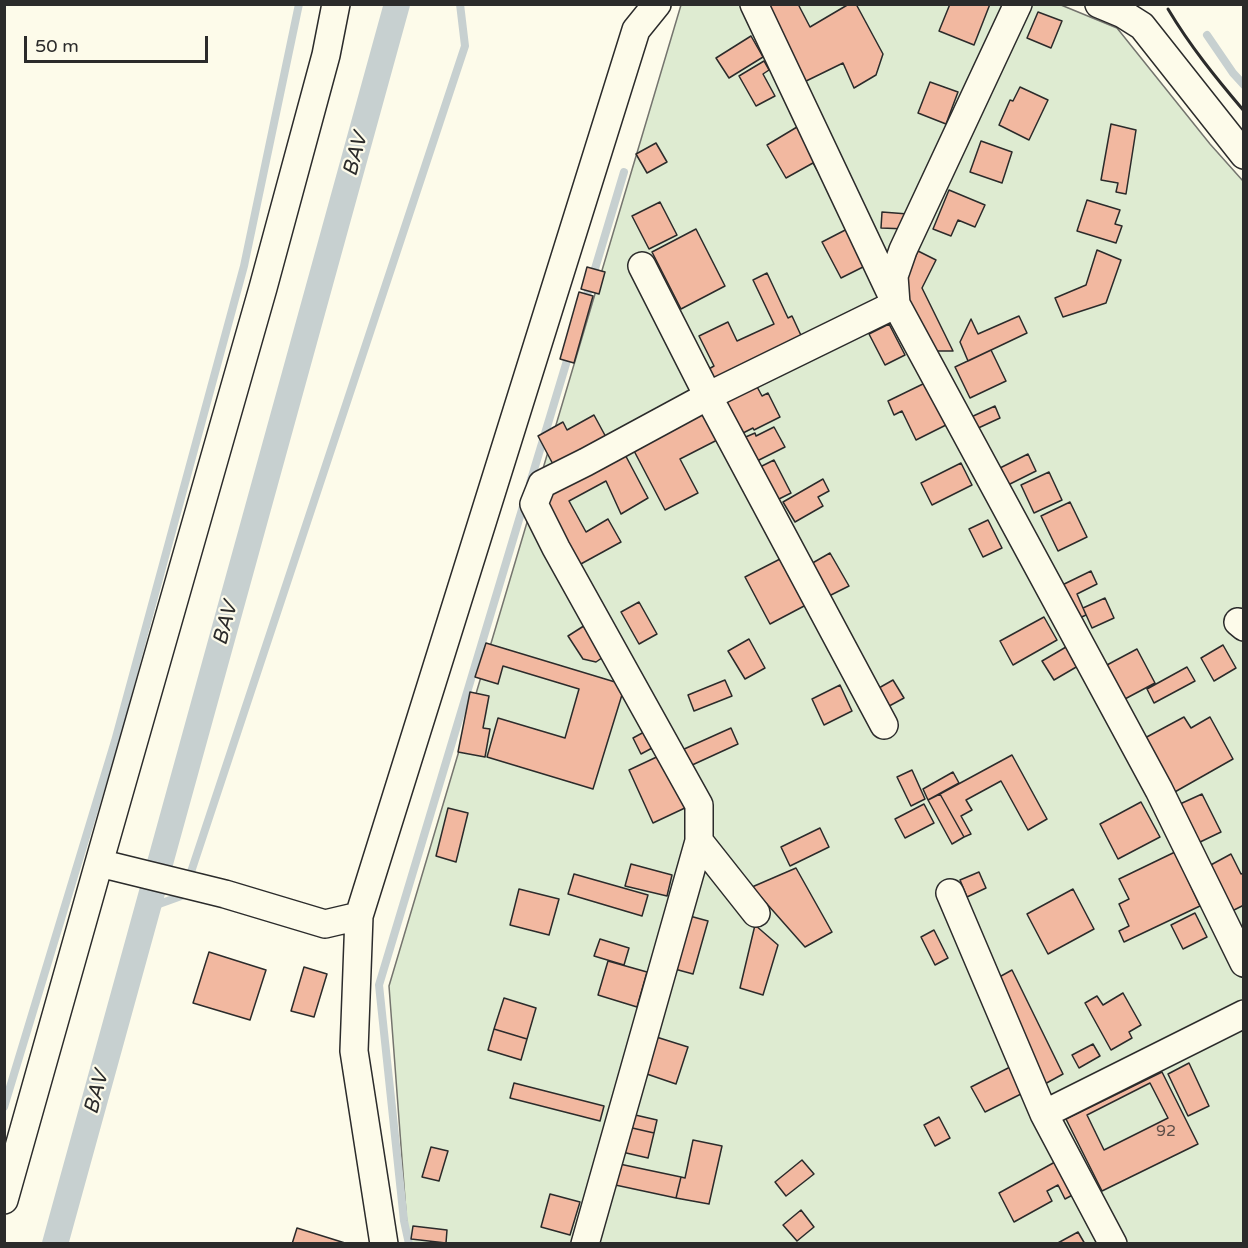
<!DOCTYPE html>
<style>
body{margin:0}
#map{position:relative;width:1248px;height:1248px;overflow:hidden;background:#fdfbea;font-family:"Varela Round",sans-serif}
canvas{display:block}
.frame{position:absolute;inset:0;border:6px solid #2b2b2b;pointer-events:none}
.scale{position:absolute;left:24px;top:36px;width:184px;height:27px;box-sizing:border-box;border:3px solid #2b2b2b;border-top:0;padding-left:8px;font-size:18px;line-height:21px;white-space:nowrap;color:#2b2b2b;-webkit-text-stroke:4px #fdfbea;paint-order:stroke}
</style>
<div id="map">
<canvas width="1248" height="1248"></canvas>
<div class="frame"></div>
<div class="scale">50 m</div>
</div>
<script>
const context = document.querySelector('canvas').getContext('2d');
context.lineJoin = 'round';
function paint(path, color) { context.fillStyle = color; context.fill(path, 'evenodd'); }
function stroke(path, color, width, dash) { context.strokeStyle = color; context.lineWidth = width; context.lineCap = dash ? 'butt' : 'round'; context.setLineDash(dash || []); context.stroke(path); }
function label(font, color, halo, rows, align = 'center') {
  context.font = font + ' "Varela Round",sans-serif'; context.lineWidth = 4.5; context.setLineDash([]); context.textBaseline = 'middle'; context.strokeStyle = halo; context.fillStyle = color; for (const [text, x, y, turn = 0] of rows) {
    context.save(); context.translate(x, y); context.rotate((+turn || 0) * Math.PI / 180); context.textAlign = isNaN(turn) ? turn : align; if (halo) context.strokeText(text, 0, 0); context.fillText(text, 0, 0); context.restore();
  }
}
const green = new Path2D(`
 M681,5H1061L1117,28L1210,144L1243,181V1243H411L407,1226L389,986Z`);
const stream = new Path2D(`
 M1207,35L1233,73L1244,85
 M585,302L624,172
 M530,483L569,354
 M188,881L465,46L460,4
 M148,908L184,895V892
 M4,1107L115,741L244,266L299,4
 M409,1244L404,1221L379,985L524,503`);
const canal = new Path2D(`
 M55,1244L397,4`);
const building = new Path2D(`
 M756,4H798L810,27L849,4H856L883,54L876,75L854,88L843,63L798,85Z
 M950,4H990L974,45L939,31Z
 M1038,12L1062,21L1051,48L1027,38Z
 M751,36L763,57L729,78L716,58Z
 M764,61L769,70L763,74L775,96L756,106L739,76Z
 M930,82L958,92L946,124L918,113Z
 M1020,87L1048,100L1029,140L999,125L1010,100L1013,101Z
 M802,124L825,165L817,170L813,163L786,178L767,145Z
 M1111,124L1136,130L1126,194L1116,192L1118,183L1101,180Z
 M981,141L1012,152L1002,183L970,172Z
 M656,143L667,162L647,173L636,154Z
 M949,190L985,205L975,227L958,220L951,236L933,229Z
 M1087,200L1120,210L1115,224L1122,226L1116,243L1077,231Z
 M660,202L677,235L649,249L632,216Z
 M882,212L908,214L907,229L881,228Z
 M853,226L865,266L841,278L822,242Z
 M696,229L725,286L681,309L652,252Z
 M1097,250L1121,260L1106,303L1063,317L1055,298L1086,285Z
 M918,251L936,260L922,288L953,351H935L902,286Z
 M587,267L605,272L599,294L581,289Z
 M767,273L788,318L792,316L805,344L715,387L707,370L714,366L699,336L728,322L737,341L774,324L753,280Z
 M579,292L593,296L574,363L560,359Z
 M1019,316L1027,333L968,361L960,342L971,319L978,334Z
 M889,324L905,355L885,365L869,334Z
 M991,350L1006,381L970,398L955,367Z
 M927,382L948,424L916,440L902,411L894,415L888,401Z
 M755,383L762,396L768,393L780,417L754,430L753,428L741,434L723,399Z
 M710,406L725,436L680,459L698,493L665,510L632,447Z
 M995,406L1000,418L974,430L969,418Z
 M594,415L607,439L555,468L538,436L563,422L567,430Z
 M774,427L785,447L753,463L741,439L755,433L756,436Z
 M621,447L648,498L621,514L606,481L569,501L586,532L608,519L621,542L579,565L546,509L553,485Z
 M1028,454L1036,471L1004,487L996,470Z
 M774,460L791,493L773,502L756,469Z
 M961,463L972,485L932,505L921,483Z
 M1049,472L1062,500L1034,513L1021,485Z
 M823,479L829,491L818,497L823,506L795,522L783,502Z
 M1070,502L1087,537L1058,551L1041,516Z
 M988,520L1002,548L983,557L969,529Z
 M830,553L849,586L827,597L809,565Z
 M782,558L806,605L770,624L745,577Z
 M1091,571L1097,584L1077,594L1086,615L1073,621L1054,589Z
 M1105,598L1114,618L1092,628L1083,608Z
 M639,602L657,634L639,644L621,612Z
 M1044,617L1057,640L1013,665L1000,641Z
 M590,622L609,653L596,662L583,659L568,636Z
 M749,639L765,668L745,679L728,651Z
 M486,643L625,685L593,789L487,757L498,718L565,738L579,689L503,666L498,684L475,677Z
 M1223,645L1236,668L1214,681L1201,658Z
 M1066,647L1078,666L1054,680L1042,661Z
 M1137,649L1155,683L1123,700L1105,666Z
 M1187,667L1195,681L1154,703L1147,689Z
 M725,680L732,696L694,711L688,695Z
 M893,680L904,698L880,711L870,693Z
 M840,685L852,711L824,725L812,699Z
 M470,692L489,696L483,728L490,729L485,757L458,752Z
 M1184,717L1191,728L1210,717L1233,759L1173,793L1143,739Z
 M731,728L738,744L690,766L682,750Z
 M646,731L654,747L641,754L633,738Z
 M663,754L687,807L653,823L629,770Z
 M1012,755L1047,819L1028,830L1001,781L966,800L972,810L961,816L971,834L964,837L940,794Z
 M912,770L925,799L911,806L897,777Z
 M953,772L959,783L928,800L923,789Z
 M940,794L964,837L952,844L928,800Z
 M1202,794L1221,832L1198,843L1180,804Z
 M1141,802L1160,837L1118,859L1100,824Z
 M924,804L934,823L905,838L895,819Z
 M448,808L468,813L456,862L436,856Z
 M820,828L829,847L790,866L781,847Z
 M1175,852L1200,906L1124,942L1119,931L1129,926L1119,904L1129,899L1119,879Z
 M1231,854L1241,874L1244,873V905L1230,912L1207,867Z
 M631,864L672,875L667,896L625,886Z
 M796,868L832,932L805,947L752,887Z
 M979,872L986,888L967,897L960,880Z
 M574,874L648,895L642,916L568,894Z
 M519,889L559,899L549,935L510,925Z
 M1073,889L1094,929L1048,954L1027,914Z
 M1195,913L1207,937L1183,949L1171,925Z
 M686,915L708,921L693,974L671,968Z
 M755,925L778,945L763,995L740,988Z
 M934,930L948,958L935,965L921,937Z
 M600,939L629,948L624,965L594,956Z
 M209,952L266,970L250,1020L193,1003Z
 M608,961L647,972L637,1007L598,995Z
 M304,967L327,974L314,1017L291,1011Z
 M1012,970L1063,1074L1043,1085L992,981Z
 M1123,993L1141,1025L1129,1032L1132,1038L1111,1050L1085,1003L1097,996L1103,1005Z
 M504,998L536,1008L527,1039L494,1029Z
 M494,1029L527,1039L521,1060L488,1050Z
 M650,1035L688,1047L676,1084L638,1071Z
 M1093,1044L1100,1056L1079,1068L1072,1055Z
 M1189,1063L1209,1106L1188,1116L1168,1074Z
 M1014,1065L1027,1091L985,1112L971,1087Z
 M1162,1072L1198,1144L1102,1191L1066,1119ZM1150,1083L1168,1118L1104,1150L1087,1115Z
 M514,1083L604,1106L600,1121L510,1098Z
 M631,1114L657,1120L654,1133L628,1127Z
 M939,1117L950,1138L935,1146L924,1125Z
 M628,1127L654,1133L648,1158L622,1152Z
 M693,1140L722,1146L709,1204L676,1198L681,1177L685,1178Z
 M431,1147L448,1151L439,1181L422,1177Z
 M1064,1157L1082,1190L1065,1199L1058,1185L1047,1191L1052,1201L1014,1222L999,1193Z
 M802,1160L814,1174L786,1196L775,1182Z
 M610,1162L681,1177L676,1198L606,1183Z
 M550,1194L580,1202L570,1235L541,1227Z
 M801,1210L814,1227L797,1241L783,1225Z
 M413,1226L447,1230L446,1243L411,1239Z
 M297,1228L345,1243V1244H292Z
 M1078,1232L1085,1244H1056Z`);
const minor = new Path2D(`
 M754,4L896,304L1159,790L1244,963
 M1099,4L1123,14L1142,26L1244,155
 M642,266L708,396L884,725
 M1238,622L1244,627
 M699,841L756,913
 M99,863L225,894L325,924L359,916
 M950,893L1044,1114L1113,1244
 M1044,1114L1244,1014
 M4,1200L99,863L263,288L326,55L336,4
 M384,1244L354,1051L359,916L636,30L657,4
 M585,1244L699,841V805L556,548L534,504L542,484L586,462L708,396L896,304L894,276L903,250L1018,4`);
const wall = new Path2D(`
 M1168,9C1190,46 1216,78 1244,111`);
const numberNames = [
 ["92",1166,1132]
];
const waterNames = [
 ["BAV",356,155,-75],
 ["BAV",226,624,-75],
 ["BAV",97,1093,-75]
];
paint(green, '#deebd1');
stroke(green, '#74746e', 1.5);
stroke(stream, '#c7d0d0', 8);
stroke(canal, '#c7d0d0', 26);
paint(building, '#f2b8a0');
stroke(building, '#2b2b2b', 1.5);
stroke(minor, '#2b2b2b', 30);
stroke(minor, '#fdfbea', 27);
stroke(wall, '#2b2b2b', 3);
label('16px', '#5d4e48', null, numberNames);
label('italic 21px', '#2b2b2b', '#fdfbea', waterNames);
</script>
